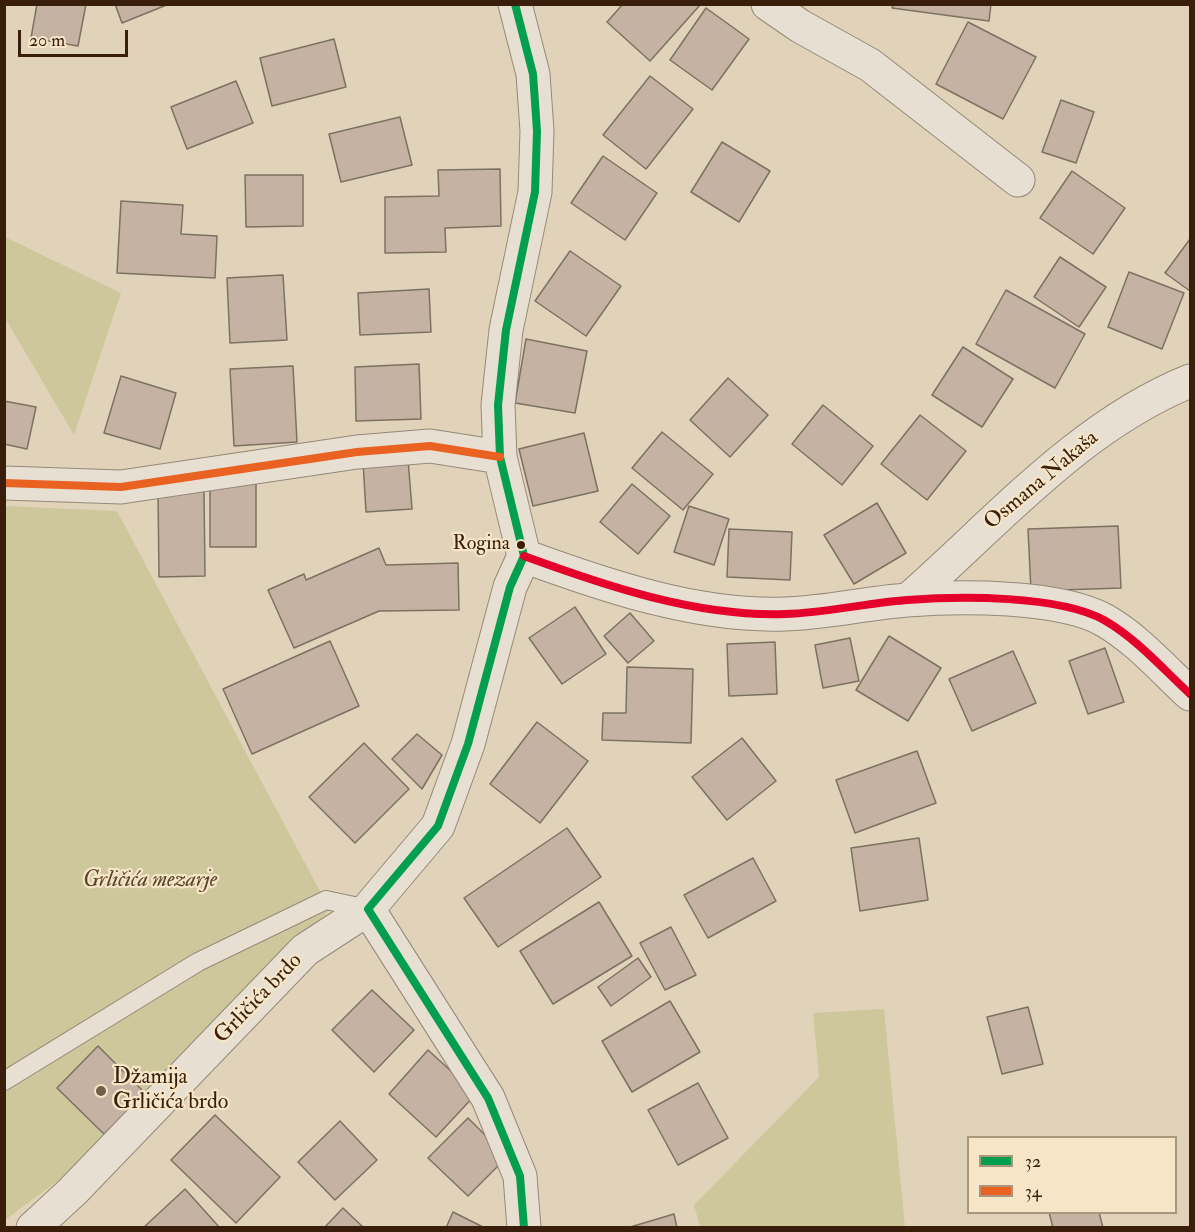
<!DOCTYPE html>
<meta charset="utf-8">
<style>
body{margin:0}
#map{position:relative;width:1195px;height:1232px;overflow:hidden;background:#e1d3b9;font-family:"IM FELL Double Pica",serif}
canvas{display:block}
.frame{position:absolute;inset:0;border:6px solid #391f0b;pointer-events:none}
.legend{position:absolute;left:967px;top:1136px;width:210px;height:78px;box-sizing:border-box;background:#f6e5c7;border:2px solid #aa967c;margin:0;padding:8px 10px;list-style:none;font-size:18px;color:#391f0b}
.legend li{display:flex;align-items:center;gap:12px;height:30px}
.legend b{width:30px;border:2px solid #aa967c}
.scale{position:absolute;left:18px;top:30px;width:110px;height:27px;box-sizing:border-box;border:3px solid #391f0b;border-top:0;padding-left:8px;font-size:18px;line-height:21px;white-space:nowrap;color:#391f0b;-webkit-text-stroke:4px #f6e5c7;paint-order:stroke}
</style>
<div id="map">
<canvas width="1195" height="1232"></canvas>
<div class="frame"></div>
<ul class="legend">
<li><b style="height:8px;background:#039f4e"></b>32</li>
<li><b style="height:8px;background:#e96221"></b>34</li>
</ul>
<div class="scale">20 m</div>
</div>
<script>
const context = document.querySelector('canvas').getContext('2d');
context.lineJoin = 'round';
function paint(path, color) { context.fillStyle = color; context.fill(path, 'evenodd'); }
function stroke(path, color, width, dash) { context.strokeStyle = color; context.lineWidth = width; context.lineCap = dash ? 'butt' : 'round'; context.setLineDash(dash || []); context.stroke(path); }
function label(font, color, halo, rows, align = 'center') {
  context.font = font + ' "IM FELL Double Pica",serif'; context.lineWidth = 4.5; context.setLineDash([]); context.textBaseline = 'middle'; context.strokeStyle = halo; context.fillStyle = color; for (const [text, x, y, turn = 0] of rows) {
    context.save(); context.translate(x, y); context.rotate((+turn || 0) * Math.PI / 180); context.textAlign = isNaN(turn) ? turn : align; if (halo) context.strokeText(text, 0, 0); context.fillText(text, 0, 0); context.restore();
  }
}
const green = new Path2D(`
 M5,237L121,293L74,435L5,318Z
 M5,506L117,511L330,910L104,1134L67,1174L5,1220Z
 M884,1009L905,1227H700L694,1205L819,1077L813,1013Z`);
const building = new Path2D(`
 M37,4H86L78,46L31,38Z
 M115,4H169L122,23Z
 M623,4H701L650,61L607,22Z
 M893,4H991L989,21L892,8Z
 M706,8L749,39L712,90L670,60Z
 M968,22L1036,57L1003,119L936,84Z
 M334,39L346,87L272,106L260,58Z
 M650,76L693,109L646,169L603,135Z
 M236,81L253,123L187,149L171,107Z
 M1061,100L1094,112L1076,163L1042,152Z
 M400,117L412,165L341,182L329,134Z
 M722,142L770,171L739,222L691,192Z
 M603,156L657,193L625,240L571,203Z
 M500,169L501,226L445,228L446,252L385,253V197L439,196L438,170Z
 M1072,171L1125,208L1093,254L1040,218Z
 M245,175H303V226L246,227Z
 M121,201L183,205L181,234L217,236L215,278L117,273Z
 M1190,239V291L1165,273Z
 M570,251L621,286L586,336L535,301Z
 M1060,257L1106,287L1079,327L1034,297Z
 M1129,272L1184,293L1162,349L1108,327Z
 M283,275L287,340L230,343L227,278Z
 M429,289L431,332L360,335L358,293Z
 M1006,290L1085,334L1055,388L976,344Z
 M526,339L587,351L575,413L515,403Z
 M963,347L1013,379L982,427L932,395Z
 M419,364L421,419L356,421L355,367Z
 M293,366L297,442L234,446L230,369Z
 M121,376L176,393L160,449L104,433Z
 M728,378L768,415L730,457L690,420Z
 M4,401L36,407L27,449L4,444Z
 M823,405L873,446L842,485L792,444Z
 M920,415L966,451L927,500L881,464Z
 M662,432L713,474L683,510L632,468Z
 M584,433L598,491L533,506L519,449Z
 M408,459L412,509L366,512L363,462Z
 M210,478H256V547H210Z
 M632,484L670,516L638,554L600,522Z
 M204,491L205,576L159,577L158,492Z
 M877,503L906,553L854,584L824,535Z
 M689,506L729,519L714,565L674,552Z
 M1118,526L1121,588L1031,591L1028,529Z
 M729,529L792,532L790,580L727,577Z
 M379,548L386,565L458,563L459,610L379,611L294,648L268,590L304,574L306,580Z
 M575,607L606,654L562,684L529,638Z
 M630,613L654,641L628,663L604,636Z
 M889,636L941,668L908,721L856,690Z
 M850,638L859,681L823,688L815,645Z
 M330,641L359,706L252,754L223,689Z
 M775,642L777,694L729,696L727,644Z
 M1105,648L1124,702L1088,714L1069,661Z
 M1013,651L1036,703L972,731L949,679Z
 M627,667L693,669L691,743L602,740L603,713H626Z
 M537,722L588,761L540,823L490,784Z
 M417,734L442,755L422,789L392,759Z
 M742,738L776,781L727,820L692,777Z
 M364,743L409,789L355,843L309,797Z
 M917,751L936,803L855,833L836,780Z
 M567,828L601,877L498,947L464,898Z
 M919,838L928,900L860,911L851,848Z
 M753,858L776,901L708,938L684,895Z
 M599,902L632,956L553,1004L520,951Z
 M671,927L696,975L665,990L640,943Z
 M638,958L651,977L611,1006L598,987Z
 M372,990L414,1030L374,1072L332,1030Z
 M670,1001L700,1052L632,1092L602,1041Z
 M1028,1007L1043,1064L1002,1074L987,1017Z
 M98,1046L146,1094L104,1134L57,1088Z
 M428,1050L476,1094L436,1137L389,1094Z
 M698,1083L728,1138L678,1165L648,1110Z
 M215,1115L280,1177L236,1223L171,1160Z
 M468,1118L507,1157L468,1196L428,1158Z
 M340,1121L377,1160L335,1200L298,1162Z
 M185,1189L220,1228H143Z
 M343,1208L364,1228H324Z
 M453,1212L485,1228H446Z
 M1049,1212H1099L1103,1228H1053Z
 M674,1214L677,1228H627Z`);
const service = new Path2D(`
 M4,1081L198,962L326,900L368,909`);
const minor = new Path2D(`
 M515,4L533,74L537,131L535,192L506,330L498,405L500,457L524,556L510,587L468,744L438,826L368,909L488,1098L520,1176L524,1228
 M768,4L800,26L870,65L1018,180
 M4,483L121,487L357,452L430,446L500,457
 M524,556C606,586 697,617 785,614C826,613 866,603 907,600C960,596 1058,595 1104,620C1137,639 1163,669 1190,694
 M908,600C997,522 1079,426 1190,381
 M33,1228L73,1191L305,950L368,909`);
const bus1 = new Path2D(`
 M515,4L533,74L537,131L535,192L506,330L498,405L500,457L524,556L510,587L468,744L438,826L368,909L488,1098L520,1176L524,1228`);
const bus2 = new Path2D(`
 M4,483L121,487L357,452L430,446L500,457`);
const bus3 = new Path2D(`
 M524,556C606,586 697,617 785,614C826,613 866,603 907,600C960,596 1058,595 1104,620C1137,639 1163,669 1190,694`);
const markers = [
 [521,545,5,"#391f0b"],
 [101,1091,6,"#745e48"]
];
const busNames = [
 ["Rogina",510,545]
];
const streetNames = [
 ["Osmana Nakaša",1042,481,-40],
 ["Grličića brdo",259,999,-46]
];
const parkNames = [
 ["Grličića mezarje",150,881]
];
const poiNames = [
 ["Džamija",113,1078],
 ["Grličića brdo",113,1103]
];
paint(green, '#cfc79c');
paint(building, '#c6b2a2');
stroke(building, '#7c7162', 1.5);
stroke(service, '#958978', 20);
stroke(minor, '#958978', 35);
stroke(service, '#e6dfd2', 18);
stroke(minor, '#e6dfd2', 33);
stroke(bus1, '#039f4e', 8);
stroke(bus2, '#e96221', 8);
stroke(bus3, '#e4002b', 8);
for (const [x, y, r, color] of markers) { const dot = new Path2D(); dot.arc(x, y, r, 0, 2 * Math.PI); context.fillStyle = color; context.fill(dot); stroke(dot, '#f6e5c7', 2); }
label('20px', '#391f0b', '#f6e5c7', busNames, 'right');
label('22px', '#391f0b', '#f6e5c7', streetNames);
label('italic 22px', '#5b4629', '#f6e5c7', parkNames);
label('22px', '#391f0b', '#f6e5c7', poiNames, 'left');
</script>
